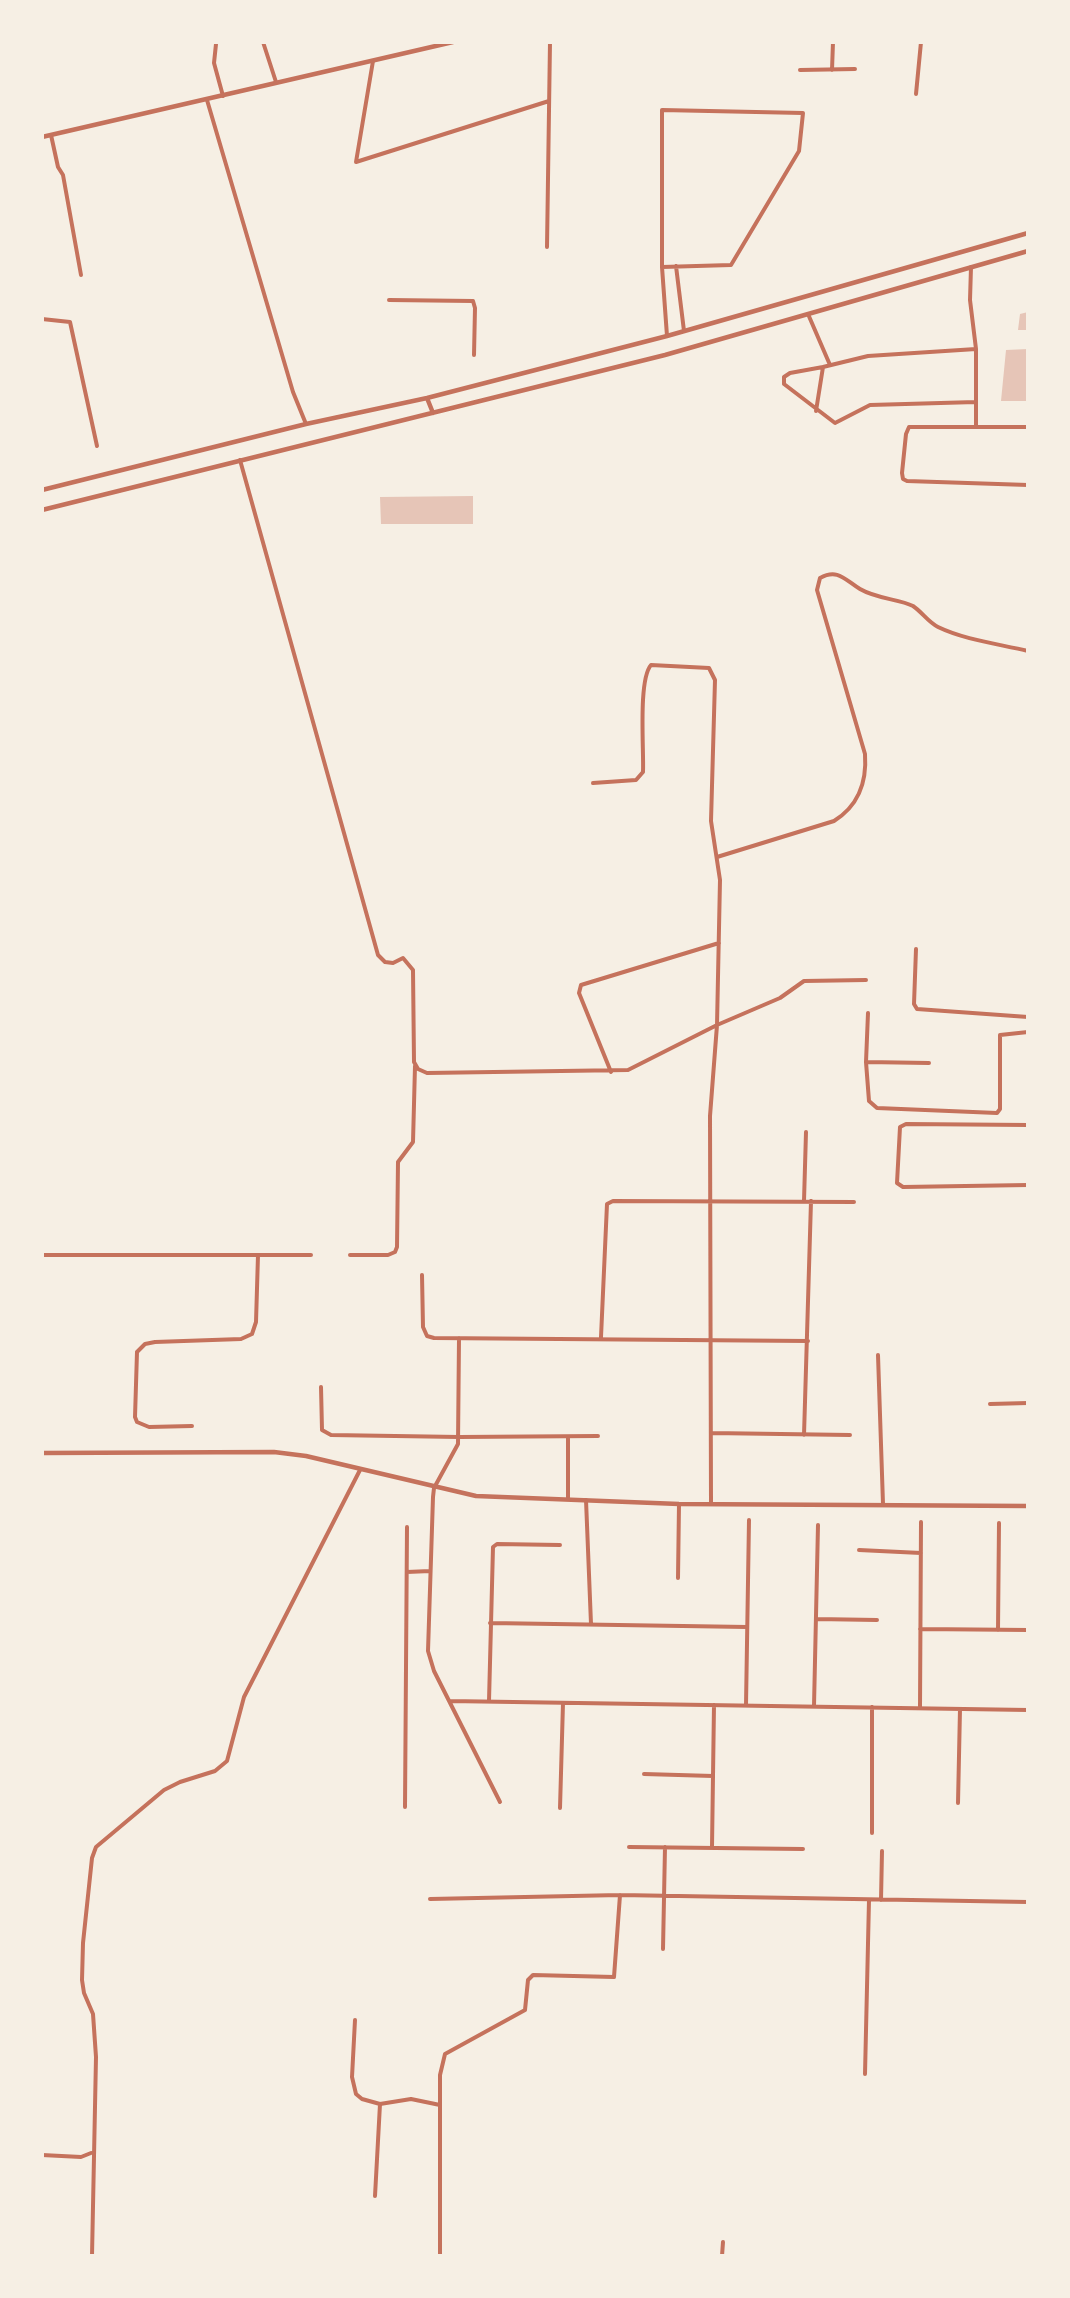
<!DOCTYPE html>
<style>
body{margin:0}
#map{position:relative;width:1070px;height:2298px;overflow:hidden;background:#f6efe4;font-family:"PT Sans Narrow",sans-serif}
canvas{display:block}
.frame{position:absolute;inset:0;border:44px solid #f6efe4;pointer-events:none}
</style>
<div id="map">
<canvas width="1070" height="2298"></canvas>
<div class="frame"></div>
</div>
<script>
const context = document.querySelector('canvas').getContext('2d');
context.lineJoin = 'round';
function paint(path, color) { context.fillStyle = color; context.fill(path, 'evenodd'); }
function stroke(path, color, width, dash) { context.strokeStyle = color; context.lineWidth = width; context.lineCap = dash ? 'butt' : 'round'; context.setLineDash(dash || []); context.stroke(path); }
const building = new Path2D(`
 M1028,312V330H1018L1020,314Z
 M1028,349V401H1001L1006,350Z
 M473,496V524H381L380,497Z`);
const minor = new Path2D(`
 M263,42L276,82
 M216,44L214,63L223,96
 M373,61L356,162L549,101
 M800,70L855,69
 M832,70L833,42
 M916,94L921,42
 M207,100L293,392L306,424
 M51,135L58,167L63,175L81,275
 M547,247L550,42
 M676,266L684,331
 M662,267L731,265L799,151L803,113L662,110V267L667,336
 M971,267L970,300L976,349V426
 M389,300L473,301L475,308L474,355
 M808,314L830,365
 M42,319L70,322L97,446
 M823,367L790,373L784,377V384L835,423L870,405L976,402
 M816,411L823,367L868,356L976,349
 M1028,427H909L906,434L902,473L903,479L907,481L1028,485
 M240,460L378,955L385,962L393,963L403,958L413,970L414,1062L418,1069L427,1073L628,1070L717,1025L780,998L804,981L866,980
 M593,783L636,780L643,772C644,750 638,680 651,665L709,668L715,680L711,821L720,880L717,1025L710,1116L711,1504
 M717,857L834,821C858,806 867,782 865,754L817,590L820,578C838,568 845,580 860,589C877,599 899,599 913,606C922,612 928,622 938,627C965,640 999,644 1028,651
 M916,949L914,1004L917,1009L1028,1017
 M868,1013L866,1062L869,1101L877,1108L997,1113L1000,1109V1035L1028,1032
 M866,1062L929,1063
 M611,1072L579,993L581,985L719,943
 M1028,1125L906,1124L900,1127L897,1183L903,1187L1028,1185
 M804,1201L806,1132
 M42,1255H311
 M350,1255H388L395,1252L397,1247L398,1162L413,1142L415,1066
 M422,1275L423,1327L427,1336L434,1338L808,1341
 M601,1337L607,1204L613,1201L854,1202
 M459,1338L458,1444L434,1488L433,1497L428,1651L434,1671L500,1802
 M878,1355L883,1504
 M321,1387L322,1430L331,1435L459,1437L598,1436
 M990,1404L1028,1403
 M192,1426L149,1427L137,1422L135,1417L137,1352L145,1344L155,1342L241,1339L252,1334L256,1322L258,1255
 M711,1433L850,1435
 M804,1435L811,1201
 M568,1437V1499
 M586,1500L591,1624
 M859,1550L921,1553
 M407,1572L430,1571
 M678,1578L679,1504
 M816,1619L877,1620
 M490,1623L747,1627
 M920,1629L1028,1630
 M998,1630L999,1523
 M449,1701L1028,1710
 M489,1701L493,1547L497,1544L560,1545
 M746,1705L749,1520
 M814,1706L818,1525
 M920,1708L921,1522
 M644,1774L713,1776
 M958,1803L960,1709
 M405,1807L407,1527
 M560,1808L563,1703
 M872,1833V1707
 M629,1847L803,1849
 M712,1847L714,1705
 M430,1899L620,1895L1028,1902
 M881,1900L882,1851
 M663,1949L665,1847
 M355,2020L352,2077L356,2094L362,2099L380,2104L411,2099L440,2105
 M865,2074L869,1900
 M42,2155L81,2157L91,2153
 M375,2196L380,2104
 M92,2256L96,2057L93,2014L84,1993L82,1980L83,1943L92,1858L96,1847L164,1790L180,1782L215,1771L227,1761L244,1697L360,1470
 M440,2256V2075L445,2054L525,2010L528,1980L533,1975L614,1977L620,1895
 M722,2256L723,2242`);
const tertiary = new Path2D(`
 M42,137L453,42
 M427,398L433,413
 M42,490L306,424L427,398L667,336L1028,233
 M42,510L665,355L1028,251
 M42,1453L274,1452L306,1456L476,1496L679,1504L1028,1506`);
paint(building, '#e6c5b7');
stroke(minor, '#c5725c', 4);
stroke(tertiary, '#c5725c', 4.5);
</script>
